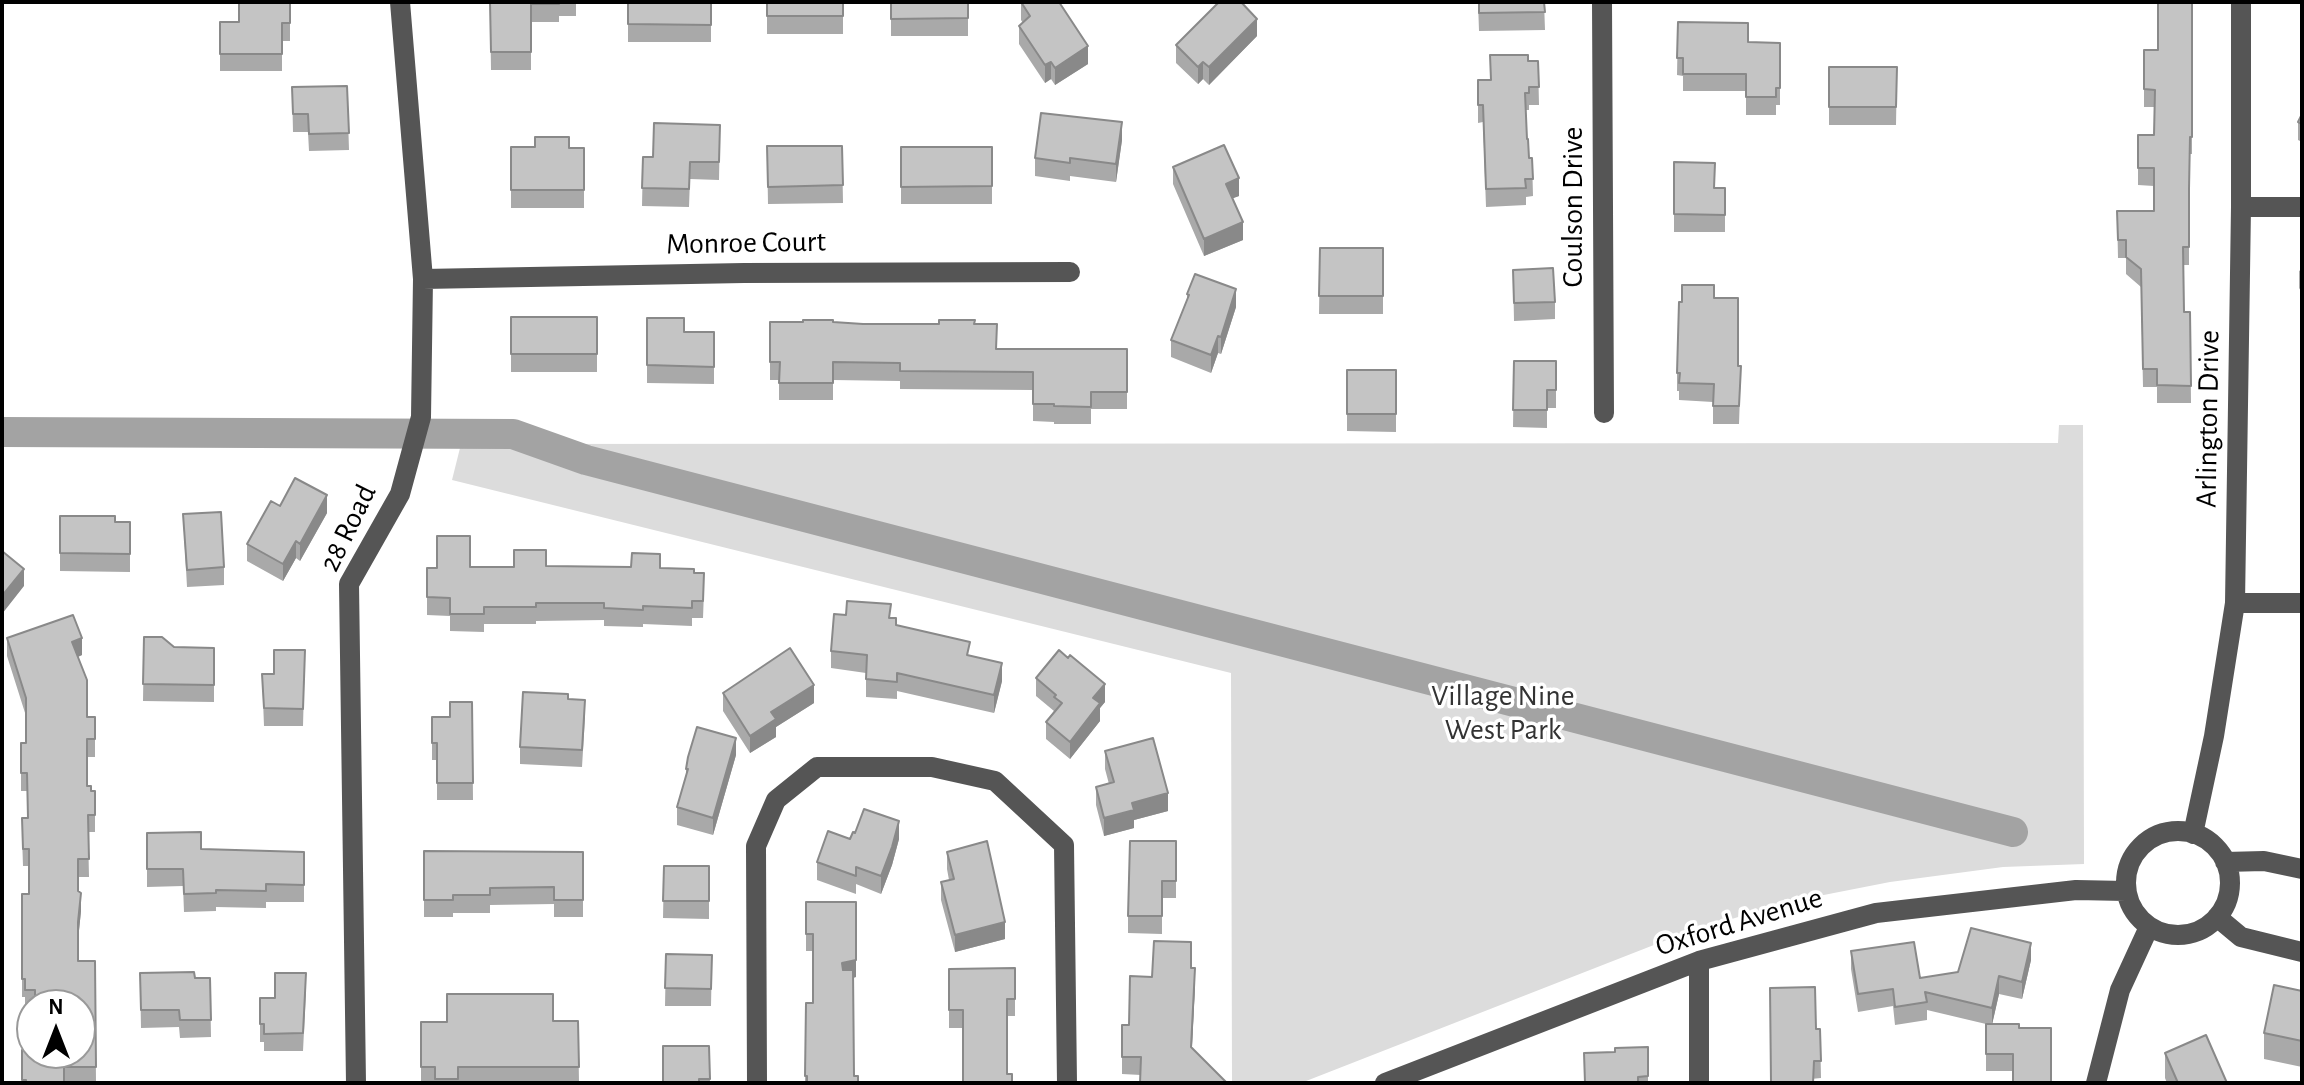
<!DOCTYPE html>
<style>
body{margin:0}
#map{position:relative;width:2304px;height:1085px;overflow:hidden;background:#fff;font-family:"Alegreya Sans",sans-serif}
canvas{display:block}
.frame{position:absolute;inset:0;border:4px solid #000;pointer-events:none}
.north{position:absolute;left:16px;top:989px;width:80px;height:80px;box-sizing:border-box;background:#fff;border:2px solid #999;border-radius:50%;rotate:0deg;font-size:22px;font-weight:700;line-height:32px;text-align:center;color:#000}
.north::after{content:'';display:block;margin:auto;width:28px;height:36px;background:#000;clip-path:polygon(50% 0,100% 100%,50% 72%,0 100%)}
</style>
<div id="map">
<canvas width="2304" height="1085"></canvas>
<div class="frame"></div>
<div class="north">N</div>
</div>
<script>
const context = document.querySelector('canvas').getContext('2d');
context.lineJoin = 'round';
function paint(path, color) { context.fillStyle = color; context.fill(path, 'evenodd'); }
function stroke(path, color, width, dash) { context.strokeStyle = color; context.lineWidth = width; context.lineCap = dash ? 'butt' : 'round'; context.setLineDash(dash || []); context.stroke(path); }
function label(font, color, halo, rows, align = 'center') {
  context.font = font + ' "Alegreya Sans",sans-serif'; context.lineWidth = 7; context.setLineDash([]); context.textBaseline = 'middle'; context.strokeStyle = halo; context.fillStyle = color; for (const [text, x, y, turn = 0] of rows) {
    context.save(); context.translate(x, y); context.rotate((+turn || 0) * Math.PI / 180); context.textAlign = isNaN(turn) ? turn : align; if (halo) context.strokeText(text, 0, 0); context.fillText(text, 0, 0); context.restore();
  }
}
const green = new Path2D(`
 M2059,425H2083L2084,864L2003,867L1890,882L1788,902L1682,934L1301,1083H1232L1231,673L452,480L461,444L2058,443Z`);
const canal = new Path2D(`
 M2,432L513,434L586,460L2013,832`);
const minor = new Path2D(`
 M1602,2L1604,413
 M2241,207H2302
 M423,279L744,273L1070,272
 M2235,603H2302
 M2126 883a52 52 0 1 1 104 0a52 52 0 1 1-104 0Z
 M2193,834L2214,736L2235,603L2241,207V2
 M2225,862L2264,861L2302,869
 M2217,917L2241,937L2302,952
 M1699,961V1083
 M356,1083L349,584L400,494L421,417L423,279L400,2
 M757,1083L756,846L776,800L817,767H932L995,781L1064,845L1067,1083
 M1385,1083L1699,961L1876,913L2076,890L2126,891
 M2096,1083L2120,990L2149,927`);
const wall = new Path2D(`
 M290,2V41H282V71H220V22H239Z
 M490,2H576V16H559V22H531V70H491Z
 M628,2H711V42H628Z
 M767,2H843V34H767Z
 M891,2H968V36H891Z
 M1021,2L1088,64L1055,85L1051,79L1045,83L1019,44V26L1023,23L1021,20Z
 M1478,2H1544L1545,30L1479,31Z
 M2192,2V154H2190L2189,202V265H2184V312H2190L2191,403H2157V387H2143L2141,287L2126,274V258H2118L2117,211H2154V186L2138,185V135H2154L2155,107H2144V50H2158Z
 M1678,22L1748,42L1780,43V105H1776V115H1746V91H1683V76L1677,75Z
 M1257,36L1209,85L1203,79L1198,84L1176,63V45Z
 M1528,61H1538L1539,105H1529V110H1526L1527,139L1529,158H1532L1533,196L1526,197V205L1486,207L1483,122L1478,123V80H1490Z
 M1829,67H1897L1896,125H1829Z
 M347,86L349,150L309,151L308,132H293L292,87Z
 M2302,114V142L2298,140V122Z
 M720,125L719,180L690,179L689,207L642,206L643,157H653Z
 M1122,140L1116,182L1070,176V181L1035,176V158Z
 M767,146H842L843,203L768,204Z
 M511,147L584,148V208H511Z
 M901,147H992V204H901Z
 M1674,162L1715,188H1725V232H1674Z
 M1173,167L1239,196L1232,198L1243,240L1204,256L1173,184Z
 M1320,248H1383V314H1319Z
 M2302,269V293L2299,288V271Z
 M1513,270L1555,302V319L1514,321Z
 M1187,294L1236,307L1221,354L1218,353L1211,373L1171,357V340L1187,300Z
 M1714,298L1738,366H1741L1739,424H1713V402L1679,400V391H1677V373Z
 M511,317H597V372H511Z
 M647,318L684,332H714V384L647,383Z
 M770,322H833L863,324H975L996,349H1127V409H1091V424H1054V422L1033,421V390L900,389V381L833,380V400H779V380H770Z
 M1514,361H1556V408H1547V428L1513,427Z
 M1347,370H1396V432L1347,431Z
 M2301,494H2302V558H2301Z
 M280,506L327,513L300,561L296,558L283,581L247,561V544Z
 M183,514L224,567V585L187,587Z
 M60,516L115,522H130V572L60,571Z
 M546,566L660,568L694,573L704,591L703,618H692V626L643,624V627L604,626V620L536,621V624H484V632L450,631V616L427,615V568Z
 M891,618L896,625L970,656L1002,681L994,713L897,691V699L866,697V673L831,668V651Z
 M144,637L174,647L214,648V702L143,701Z
 M7,638L82,655L78,657L87,717H95V757H87V786L91,791H95V832H88L89,877H78V891L81,911L78,940V961H95L96,1083H22V1050L32,1053L80,1005H32V1007H25V997H22V894H29V866H23L22,836L28,818L27,791H21V743H26V716L7,656Z
 M305,650L303,726H264L262,674H274Z
 M1036,678L1105,702L1100,708V721L1070,759L1046,739V722L1054,711L1036,696Z
 M723,693L814,703L776,727V737L750,753L723,711Z
 M568,699L585,717L582,767L520,764V747Z
 M472,702L473,800H437V760H432V717H450Z
 M1105,751L1168,811L1134,820V828L1104,836L1096,805V787L1109,784L1105,769Z
 M736,755L713,835L677,825V807L686,777V769Z
 M147,833L201,849L304,852V902H266V908L216,907V911L184,912L183,886L147,887Z
 M850,839H899L892,865L881,894L856,884V894L817,880V862Z
 M1176,841V898H1162V934L1128,933V916Z
 M424,851L583,852V917H554V904L490,905V913H453V917H424Z
 M947,852L1005,939L955,952L941,900V882L949,880L947,869Z
 M664,866H709V919L663,918Z
 M806,902L856,977L853,978L854,1076L858,1083H805L806,1003H813V951H806Z
 M1851,951L1920,978L2031,960L2022,999L1999,994L1992,1024H2019L2013,1071H1986V1024L1927,1010V1020L1895,1025L1893,1006L1858,1012L1851,969Z
 M666,954L712,955L711,1006H665Z
 M1015,968V1016H1007V1074L1012,1083L963,1028H949V969Z
 M1191,968L1195,985L1192,1048L1141,1075L1122,1074V1025H1129L1152,977Z
 M140,973L195,978H210L211,1037L180,1038L179,1027L141,1028Z
 M306,991L303,1051H264V1042H260V998H275Z
 M2302,991V1067L2264,1059V1033Z
 M578,1021L579,1083H421V1022Z
 M1816,1029H1820L1821,1078L1770,1083Z
 M709,1046L710,1083H663Z
 M1648,1047V1083H1585L1615,1052Z
 M2165,1053L2227,1083H2167L2165,1078Z`);
const shadedWall = new Path2D(`
 M1257,19V36L1209,85V67Z
 M1088,46V64L1055,85V68Z
 M1051,62V79L1045,83V65Z
 M1203,62V79L1198,84V67Z
 M1122,122V140L1116,182V164Z
 M1239,178V196L1226,201V184Z
 M1243,222V240L1204,256V239Z
 M1236,289V307L1221,354V337Z
 M1218,336V353L1211,373V355Z
 M327,495V513L300,561V544Z
 M296,541V558L283,581V564Z
 M24,569V586L2,614V596Z
 M82,638V655L72,659V642Z
 M1002,663V681L994,713V695Z
 M1105,684V702L1100,708V721L1070,759V742L1093,698Z
 M814,685V703L776,727V737L750,753V736L771,712Z
 M736,738V755L713,835V818Z
 M1168,793V811L1134,820V828L1104,836V818L1132,803Z
 M899,821V839L892,865L881,894V876Z
 M81,893V911L78,940V922Z
 M1005,922V939L955,952V935Z
 M2031,943V960L2022,999V982Z
 M856,960V977L842,980V963Z
 M1195,968V985L1191,1064V1047Z
 M1999,976V994L1992,1025V1008Z`);
const building = new Path2D(`
 M239,2H290V23H282V54H220V22H239Z
 M490,2H559V4H531V52H491Z
 M628,2H711V25L628,24Z
 M767,2H843V16H767Z
 M891,2H968V18L891,19Z
 M1021,2H1059L1088,46L1055,68L1051,62L1045,65L1019,26L1030,16Z
 M1219,2H1241L1257,19L1209,67L1203,62L1198,67L1176,45Z
 M1479,2H1544L1545,12L1479,13Z
 M2158,2H2192V137H2190L2189,189V247H2183L2184,312H2190L2191,386L2157,385V369H2143L2141,269L2126,257V240H2118L2117,211H2154V168H2138V135H2154L2155,90L2144,89V50H2158Z
 M1678,22L1748,23V42L1780,43V88H1776V97H1746V74H1683V58H1677Z
 M1490,55H1528V61H1538L1539,87H1529V93H1525L1527,139H1528L1529,158H1532L1533,179H1525L1526,188L1486,189L1483,105H1478V80H1491Z
 M1829,67H1897L1896,107H1829Z
 M347,86L349,133L309,134L308,114H293L292,87Z
 M1041,113L1122,122L1116,164L1070,158V163L1035,158Z
 M2302,114V124L2298,122Z
 M654,123L720,125L719,162H690L689,189L642,188L643,157H653Z
 M535,137H569V148H584V190H511V147H535Z
 M1224,145L1239,178L1226,184L1243,222L1204,239L1173,167Z
 M767,146H842L843,185L768,187Z
 M901,147H992V186L901,187Z
 M1674,162L1715,163L1714,188H1725V215L1674,214Z
 M1320,248H1383V296H1319Z
 M1553,268L1555,302L1514,303L1513,270Z
 M1195,274L1236,289L1221,337L1218,336L1211,355L1171,340L1189,295L1187,294Z
 M1682,285H1714V298H1738V366H1741L1739,406H1713L1714,384L1679,383L1680,373H1677L1679,302H1682Z
 M511,317H597V354H511Z
 M647,318H684V332H714V367L647,365Z
 M803,320H833V322L863,324H939V320H975L974,324H997L996,349H1127V392H1091V407L1054,406V404H1033V372L900,371V363L833,362V383H779L780,362H770V322H803Z
 M1514,361H1556V390H1547V410H1513Z
 M1347,370H1396V414H1347Z
 M295,478L327,495L300,544L296,541L283,564L247,544L271,501L280,506Z
 M2301,494H2302V541H2301Z
 M221,512L224,567L187,570L183,514Z
 M60,516H115V522H130V554L60,553Z
 M437,536H470V567H514V550H546V566L631,567L632,553L660,554V568L694,569V573H704L703,601H692V608L643,606V610L604,608V603H536V607H484V614H450V598L427,597V568H437Z
 M2,551L24,569L2,596Z
 M847,601L891,604L889,618H896V625L970,642L967,655L1002,663L994,695L897,673V682L866,679L867,655L831,651L834,614L846,615Z
 M73,615L82,638L72,642L87,680V717H95V739H87V786H91V791H95V815H88L89,859H78V891L81,893L78,922V961H95L96,1067H64V1083H26V1080H22V1050H24V1039H32V1053H80V1005H35V990H25V979H22V894H29V849H23L22,818H28L27,773H21V743H26V698L7,638Z
 M144,637H162L174,647L214,648V685L143,684Z
 M790,648L814,685L771,712L776,719L750,736L723,693Z
 M274,650H305L303,709L264,708L262,674H274Z
 M1059,650L1068,658L1070,655L1105,684L1093,698L1100,703L1070,742L1046,722L1062,703L1054,697L1056,695L1036,678Z
 M523,692L568,694V699L585,700L582,750L520,747Z
 M450,702H472L473,783H437V743H432V717H450Z
 M697,727L736,738L713,818L677,807L688,769H686L688,757Z
 M1153,738L1168,793L1132,803L1134,810L1104,818L1096,787L1114,782L1105,751Z
 M864,809L899,821L892,847L881,876L856,867V876L817,862L828,831L850,839L853,832L855,833Z
 M201,832V849L304,852V885L266,884V891L216,890V893L184,894L183,869H147V833Z
 M987,841L1005,922L955,935L941,882L954,879L947,852Z
 M1130,841H1176V881H1162V916H1128Z
 M424,851L583,852V900H554V887L490,888V895H453V900H424Z
 M664,866H709V901H663Z
 M806,902H856V960L842,963L843,970H853L854,1076H858V1083H807V1076H805L806,1003H813V934H806Z
 M1971,928L2031,943L2022,982L1999,976L1992,1008L1925,992L1927,1002L1895,1007L1893,989L1858,994L1851,951L1914,942L1920,978L1958,972Z
 M1154,941L1191,942V968H1195L1191,1047L1227,1083H1140L1141,1057H1122V1025H1129L1130,976L1152,977Z
 M666,954L712,955L711,989L665,988Z
 M1015,968V999H1007V1074H1012V1083H963V1010H949V969Z
 M194,972L195,978H210L211,1020H180L179,1010H141L140,973Z
 M275,973H306L303,1033L264,1034V1024H260V998H275Z
 M2274,985L2302,991V1041L2264,1033Z
 M1815,987L1816,1029H1820L1821,1061H1814L1813,1083H1771L1770,988Z
 M447,994H553V1021H578L579,1067H458V1079H435V1067H421V1022H447Z
 M1986,1024H2019V1028H2051V1083H2013V1054H1986Z
 M2206,1035L2227,1083H2178L2165,1053Z
 M663,1046H709L710,1079H699V1083H663Z
 M1648,1047V1076L1638,1077V1083H1585L1584,1053L1615,1052V1048Z`);
const streetNames = [
 ["Coulson Drive",1573,207,-90],
 ["Monroe Court",746,243,-1],
 ["Arlington Drive",2208,419,-89],
 ["28 Road",348,528,-64],
 ["Oxford Avenue",1739,922,-17]
];
const parkNames = [
 ["Village Nine",1503,696],
 ["West Park",1503,730]
];
paint(green, '#dcdcdc');
stroke(canal, '#a3a3a3', 30);
stroke(minor, '#555', 20);
paint(wall, '#a9a9a9');
paint(shadedWall, '#898989');
paint(building, '#c4c4c4');
stroke(building, '#898989', 2);
label('30px', '#000', '#fff', streetNames);
label('30px', '#333', '#fff', parkNames);
</script>
